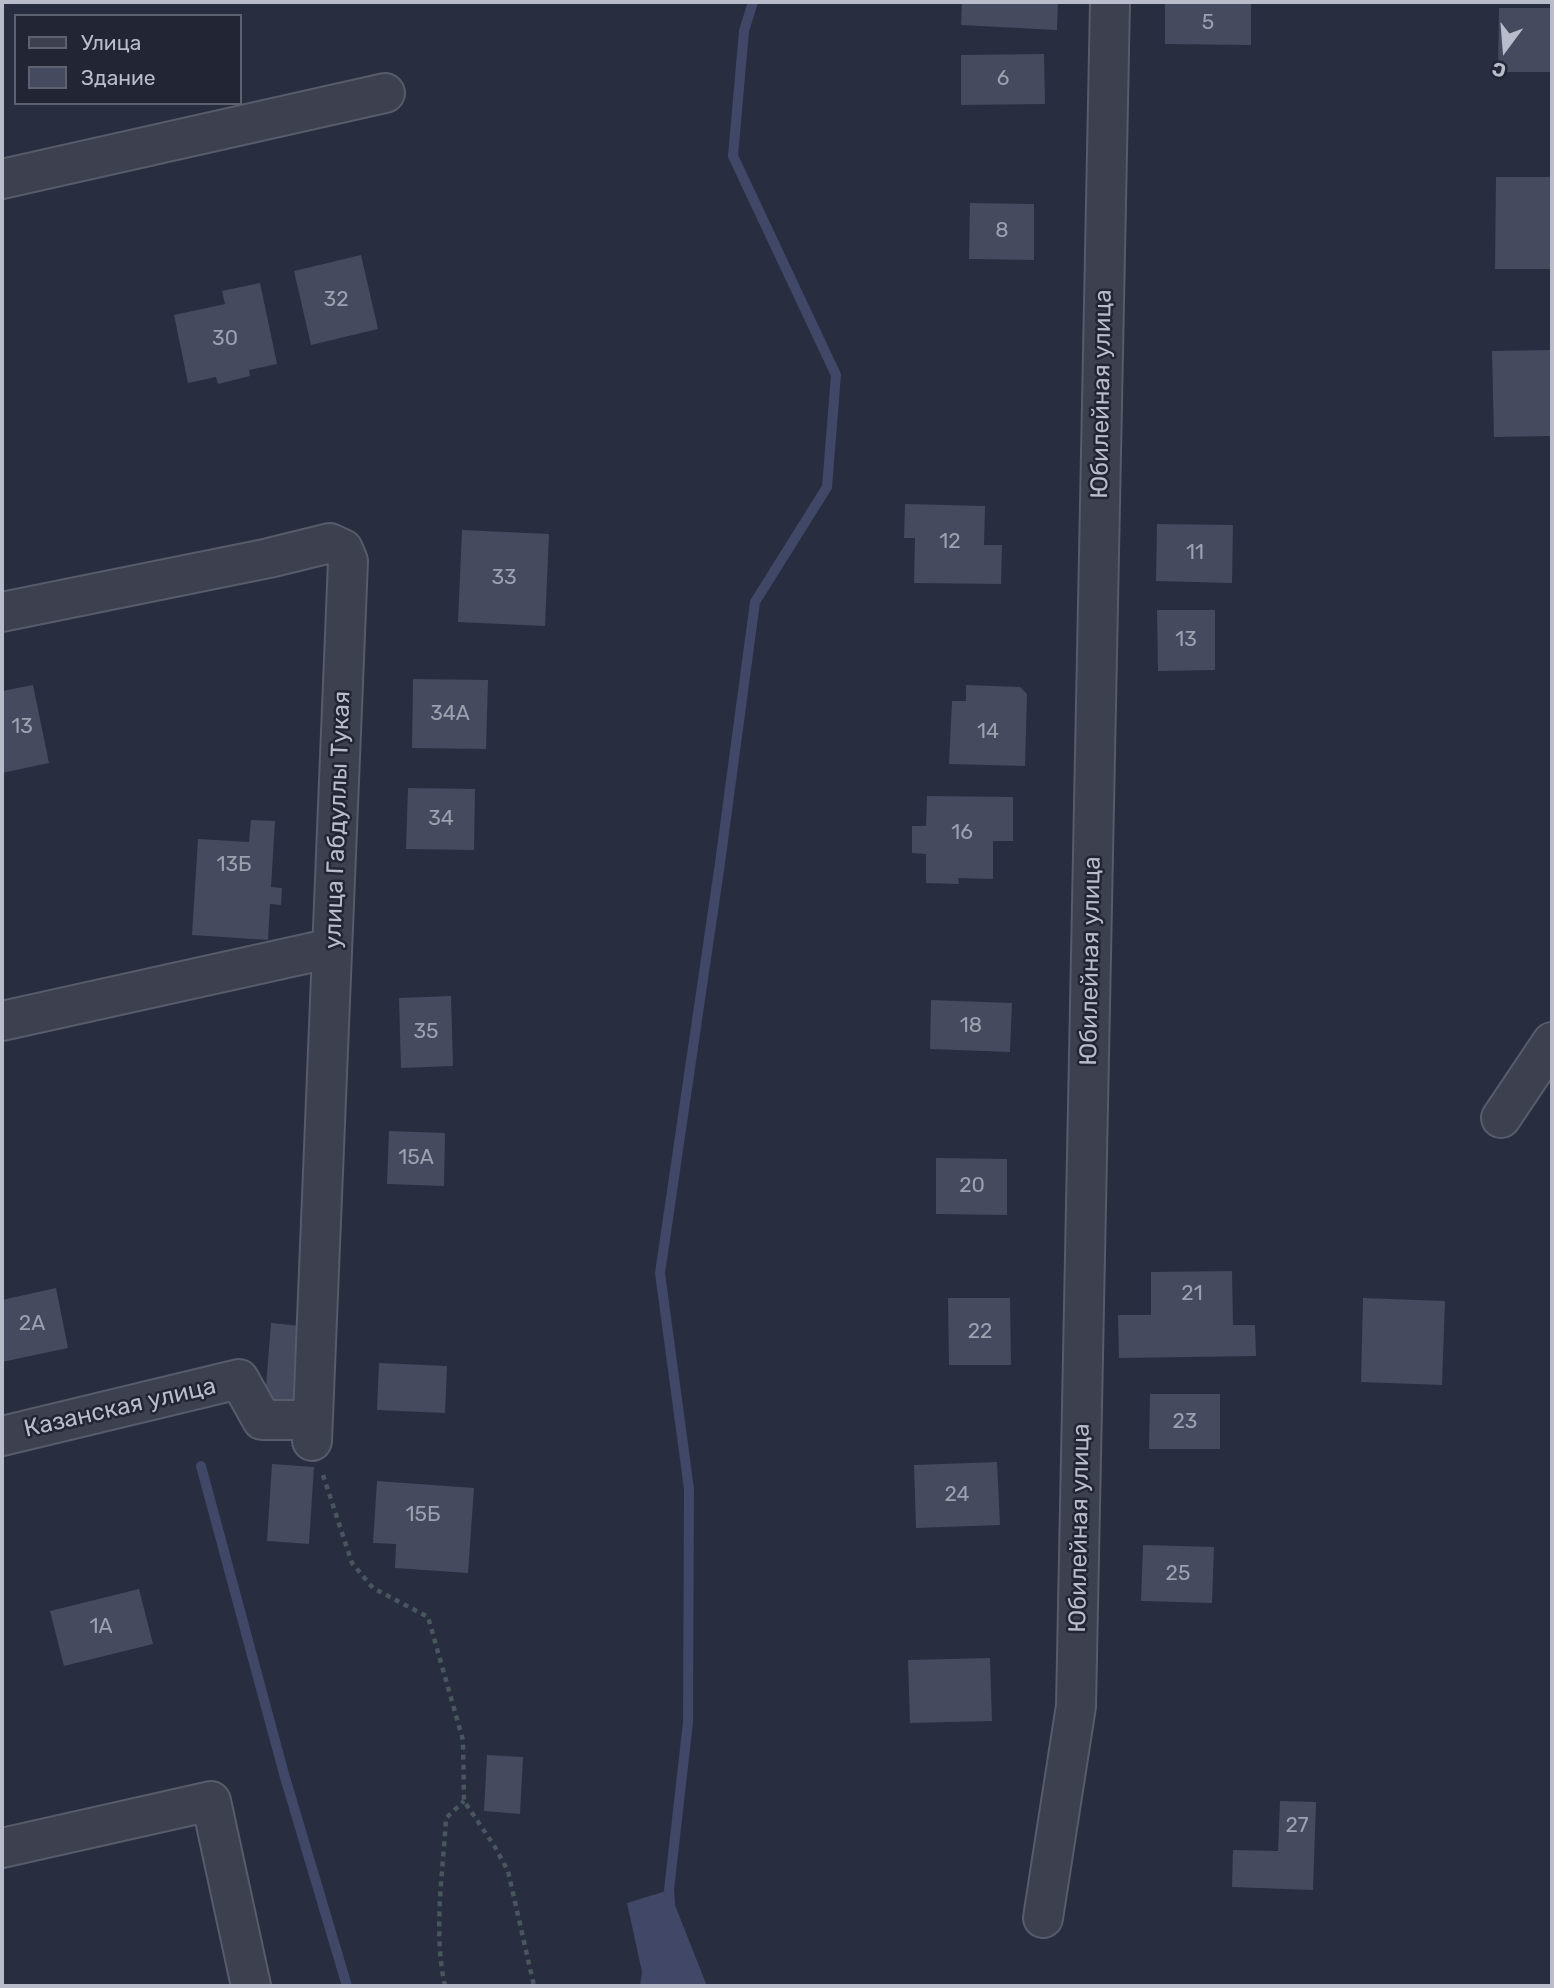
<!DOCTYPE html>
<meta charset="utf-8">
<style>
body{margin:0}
#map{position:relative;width:1554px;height:1988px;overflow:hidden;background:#282d3f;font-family:Rubik,sans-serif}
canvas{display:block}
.frame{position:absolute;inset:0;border:4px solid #b9bcca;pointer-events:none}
.legend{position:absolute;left:14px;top:14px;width:228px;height:91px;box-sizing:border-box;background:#212534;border:2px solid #5e6170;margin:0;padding:9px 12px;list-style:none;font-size:21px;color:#b9bcca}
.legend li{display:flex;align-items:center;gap:14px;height:35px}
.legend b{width:35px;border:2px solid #5e6170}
.north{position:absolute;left:1470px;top:14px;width:70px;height:70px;-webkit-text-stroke:5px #212534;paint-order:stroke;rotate:196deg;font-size:19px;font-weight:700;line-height:28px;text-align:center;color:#b9bcca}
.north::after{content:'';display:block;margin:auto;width:24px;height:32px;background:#b9bcca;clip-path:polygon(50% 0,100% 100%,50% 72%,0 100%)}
</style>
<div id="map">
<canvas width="1554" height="1988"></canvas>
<div class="frame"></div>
<ul class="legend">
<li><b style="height:9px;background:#3c404f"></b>Улица</li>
<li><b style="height:19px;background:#454a5f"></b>Здание</li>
</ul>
<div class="north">С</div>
</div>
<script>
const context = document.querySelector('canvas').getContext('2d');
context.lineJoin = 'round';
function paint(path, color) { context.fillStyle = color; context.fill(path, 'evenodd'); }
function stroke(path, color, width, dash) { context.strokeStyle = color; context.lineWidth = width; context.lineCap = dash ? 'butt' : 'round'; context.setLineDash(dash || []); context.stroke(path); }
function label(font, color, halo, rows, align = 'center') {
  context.font = font + ' Rubik,sans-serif'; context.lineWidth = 5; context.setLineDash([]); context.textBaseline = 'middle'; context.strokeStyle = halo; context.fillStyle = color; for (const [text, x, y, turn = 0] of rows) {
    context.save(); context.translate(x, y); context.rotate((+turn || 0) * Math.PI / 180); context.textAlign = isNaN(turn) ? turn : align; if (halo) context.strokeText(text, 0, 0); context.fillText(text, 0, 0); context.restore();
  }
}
const water = new Path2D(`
 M669,1890L707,1986H640L642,1972L627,1903Z`);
const stream = new Path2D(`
 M201,1466L284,1774L347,1986
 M670,1903L669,1890L688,1722L689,1489L660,1273L720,863L755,602L827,487L836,375L733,156L744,31L753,2`);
const building = new Path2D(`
 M962,2H1058L1057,30L961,25Z
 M1165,2H1251V45L1165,44Z
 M1499,8H1552V72H1498Z
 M1044,54L1045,104L961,105V55Z
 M1496,177H1552V269H1495Z
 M970,203L1034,204V260L969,259Z
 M361,255L378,329L311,345L294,271Z
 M260,283L277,364L249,370L250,376L218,384L216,377L188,383L174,315L225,304L222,291Z
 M1550,350L1552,436L1494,437L1492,351Z
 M905,504L985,506L984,545H1002L1001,584L914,583L915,538H904Z
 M1157,524L1233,525L1232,583L1156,581Z
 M462,530L549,534L545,626L458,622Z
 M1157,610H1215V670L1158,671Z
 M413,679L488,680L486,749L412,748Z
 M33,685L49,763L2,773V691Z
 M966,685L1020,687L1027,694L1025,766L949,764L952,701H966Z
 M408,788L475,789L474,850L406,849Z
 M927,796L1013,797V841H993V879L958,878L959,884L926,883V854L912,853V826H926Z
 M251,820L275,821L271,887L282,888L281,905L270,904L268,940L192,935L198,839L249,842Z
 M451,996L453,1066L401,1068L399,998Z
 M931,1000L1012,1003L1010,1052L930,1049Z
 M389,1131L445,1133L444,1186L387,1184Z
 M936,1158L1007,1159V1215L936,1214Z
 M1232,1271L1233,1325H1255L1256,1356L1119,1358L1118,1315H1151V1272Z
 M56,1288L68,1348L2,1362V1300Z
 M948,1298H1010L1011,1365H949Z
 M1363,1298L1445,1301L1442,1385L1361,1382Z
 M271,1323L301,1326L294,1403L265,1400Z
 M379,1363L447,1366L445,1413L377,1410Z
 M1150,1394H1220V1449H1149Z
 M997,1462L1000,1525L916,1528L914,1465Z
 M272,1464L314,1467L309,1544L267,1541Z
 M377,1481L474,1488L468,1573L395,1568L396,1544L373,1543Z
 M1143,1545L1214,1547L1212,1603L1141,1601Z
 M139,1589L153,1644L64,1666L50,1611Z
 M990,1658L992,1721L910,1723L908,1660Z
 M487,1755L523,1757L520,1814L484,1811Z
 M1280,1801L1316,1802L1313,1890L1232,1887L1233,1850L1278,1851Z`);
const path = new Path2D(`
 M323,1475L352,1563L373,1588L428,1617L463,1740L464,1801L495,1847L508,1871L534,1986
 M445,1986C433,1932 443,1873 446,1818L464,1801`);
const minor = new Path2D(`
 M2,179L385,93
 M2,612L269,558L330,543L343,549L348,561L312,1441
 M2,1021L332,948
 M1501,1118L1552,1042
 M2,1436L239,1379L262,1420H313
 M2,1848L211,1801L251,1986
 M1043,1918L1076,1706L1110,2`);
const numberNames = [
 ["5",1208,23],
 ["6",1003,79],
 ["8",1002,231],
 ["32",336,300],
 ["30",225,339],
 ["12",950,542],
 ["11",1195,553],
 ["33",504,578],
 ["13",1186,640],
 ["34А",450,714],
 ["13",22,727],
 ["14",988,732],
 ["34",441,819],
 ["16",962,833],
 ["13Б",234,865],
 ["18",971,1026],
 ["35",426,1032],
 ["15А",416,1158],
 ["20",972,1186],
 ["21",1192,1294],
 ["2А",32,1324],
 ["22",980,1332],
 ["23",1185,1422],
 ["24",957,1495],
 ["15Б",423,1515],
 ["25",1178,1574],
 ["1А",101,1627],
 ["27",1297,1826]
];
const streetNames = [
 ["Юбилейная улица",1102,394,-89],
 ["улица Габдуллы Тукая",338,820,-88],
 ["Юбилейная улица",1091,961,-89],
 ["Казанская улица",120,1408,-13],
 ["Юбилейная улица",1080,1528,-89]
];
paint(water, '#404767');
stroke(stream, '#404767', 10);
paint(building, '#454a5f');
stroke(minor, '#575b6a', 42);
stroke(path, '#48565d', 4.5, [5, 5]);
stroke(minor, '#3c404f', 38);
label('21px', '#9ca0af', null, numberNames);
label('24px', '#b9bcca', '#212534', streetNames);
</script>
